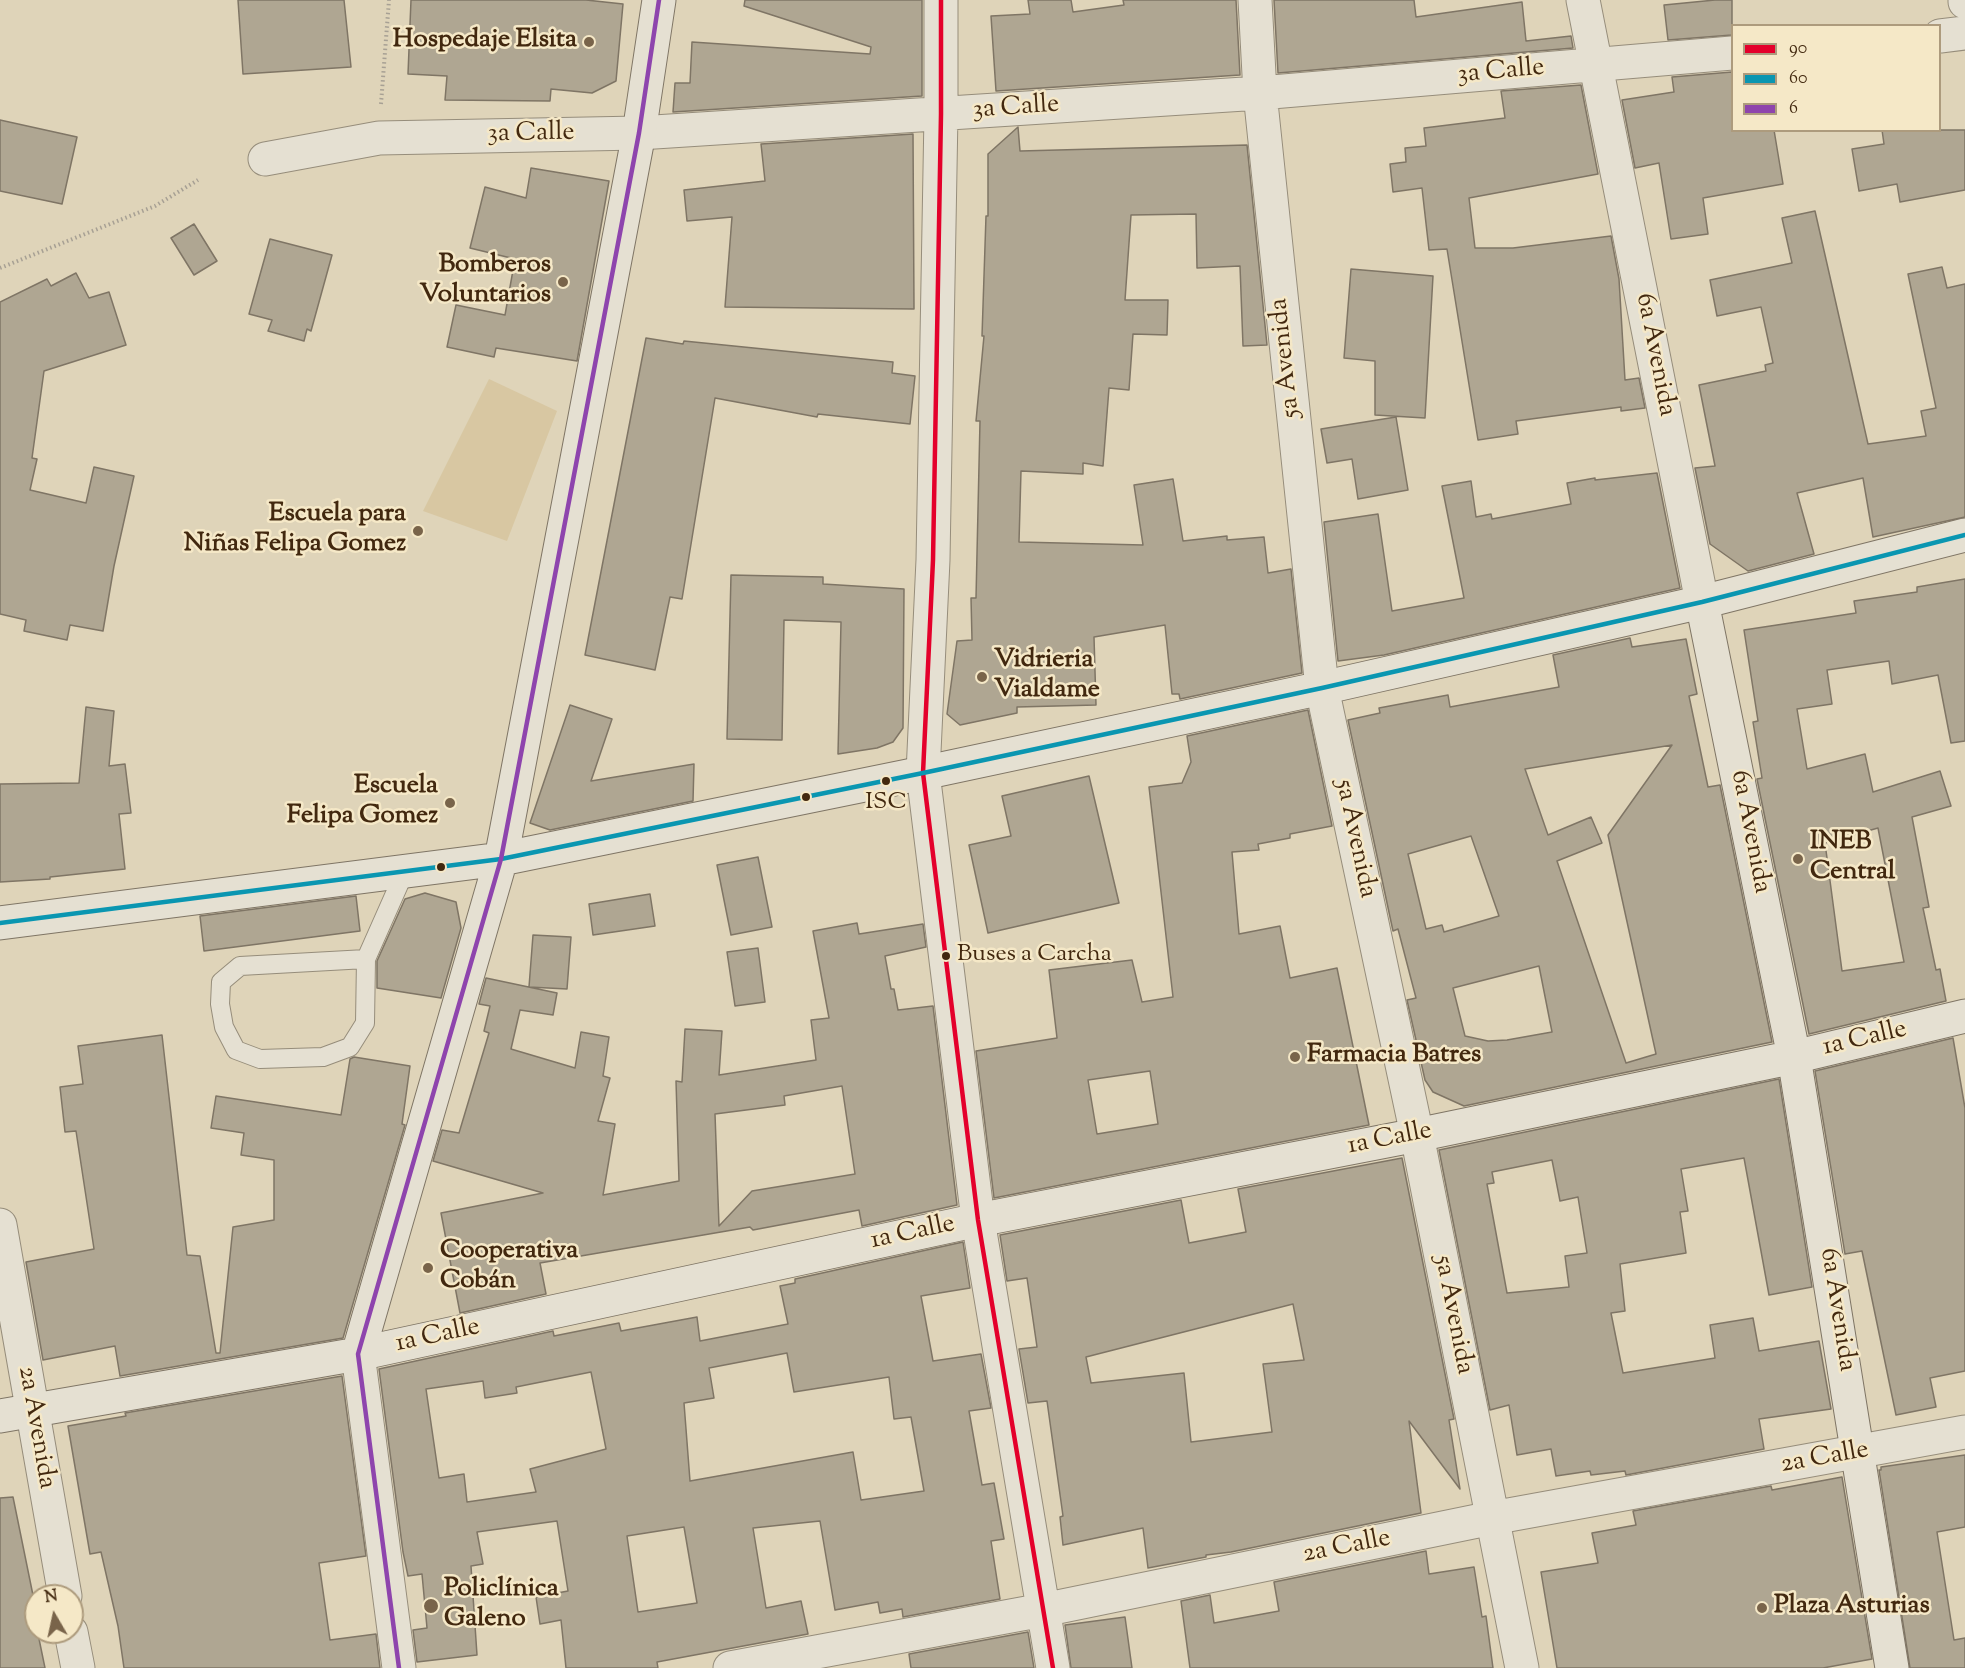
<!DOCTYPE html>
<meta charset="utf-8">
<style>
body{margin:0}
#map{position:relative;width:1965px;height:1668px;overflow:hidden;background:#dfd4b9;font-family:"Sorts Mill Goudy",serif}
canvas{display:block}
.legend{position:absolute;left:1731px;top:24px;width:210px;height:108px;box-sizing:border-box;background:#f5e8c7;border:2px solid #ad9b7d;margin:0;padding:8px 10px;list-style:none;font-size:18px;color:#42280f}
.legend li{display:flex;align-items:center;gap:12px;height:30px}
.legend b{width:30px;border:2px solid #ad9b7d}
.north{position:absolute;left:24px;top:1584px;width:60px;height:60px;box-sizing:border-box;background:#f5e8c7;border:2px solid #ad9b7d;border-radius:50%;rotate:351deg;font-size:16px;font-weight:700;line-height:24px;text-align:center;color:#42280f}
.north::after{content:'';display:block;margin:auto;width:21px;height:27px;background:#79644a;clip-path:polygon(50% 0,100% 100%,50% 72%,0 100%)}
</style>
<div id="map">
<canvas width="1965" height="1668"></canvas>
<ul class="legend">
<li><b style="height:8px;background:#e4002b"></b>90</li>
<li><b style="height:8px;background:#0a96b1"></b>60</li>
<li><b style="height:8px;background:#8e44ad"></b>6</li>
</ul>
<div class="north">N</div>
</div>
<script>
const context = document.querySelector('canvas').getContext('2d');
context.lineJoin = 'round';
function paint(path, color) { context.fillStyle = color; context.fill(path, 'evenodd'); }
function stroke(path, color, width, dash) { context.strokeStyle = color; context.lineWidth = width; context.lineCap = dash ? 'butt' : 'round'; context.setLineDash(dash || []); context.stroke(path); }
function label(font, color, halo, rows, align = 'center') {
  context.font = font + ' "Sorts Mill Goudy",serif'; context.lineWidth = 5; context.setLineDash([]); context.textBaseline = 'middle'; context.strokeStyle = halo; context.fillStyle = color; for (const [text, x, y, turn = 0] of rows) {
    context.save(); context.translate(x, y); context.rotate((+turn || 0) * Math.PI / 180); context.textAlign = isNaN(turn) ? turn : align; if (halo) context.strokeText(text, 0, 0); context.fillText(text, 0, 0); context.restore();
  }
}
const green = new Path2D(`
 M489,379L557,411L507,541L423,511Z`);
const building = new Path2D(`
 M238,0H344L351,67L243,74Z
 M411,0H586L623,4L616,81L592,93L551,89L550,101L445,100L447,76L408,74Z
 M745,0H922V96L673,112L675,83H690L692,42L870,54L871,47L744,6Z
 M1028,0H1071L1073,12L1124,5L1123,0H1236L1240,75L996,91L991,16L1030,14Z
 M1274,0H1414L1416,17L1522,2L1526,41L1571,36L1573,48L1278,73Z
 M1715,0H1732V35L1668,40L1664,5Z
 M1732,72V130H1774L1783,184L1703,198L1708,234L1671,239L1659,163L1635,168L1622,100L1674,92L1672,77Z
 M1581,85L1598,174L1469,198L1475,248H1513L1611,236L1619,279L1625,380L1639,378L1645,408L1621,411V407L1516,421L1518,434L1478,440L1447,249L1429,250L1422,188L1393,192L1390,164L1406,162L1405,148L1426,146L1424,128L1505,118L1501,91Z
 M0,120L77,137L62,204L0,191Z
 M1018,127L1020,151L1247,145L1267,345L1243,346L1240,266L1197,268L1196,214L1131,215L1125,300H1168L1167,335L1133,334L1129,390L1109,388L1103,466L1083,463V474L1021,471L1019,542L1143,545L1134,485L1173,479L1183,541L1227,536V540L1264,537L1268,573L1291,569L1302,673L1180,699L1179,694H1172L1165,625L1094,637L1096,705L1017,707V713L960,725L947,714L957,641L972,640L971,598H976L980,421H976L984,336H982L986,216H988V154Z
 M1882,130H1965V190L1900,202L1897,184L1859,191L1852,149L1884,144Z
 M913,134L914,309L725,307L732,217L687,221L684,190L765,181L761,144Z
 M531,168L609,181L577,361L496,348L494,357L447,347L456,305L505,315L515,259L470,248L485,187L526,198Z
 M1815,211L1868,444L1926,436L1921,411L1936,408L1908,274L1942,267L1947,288L1965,284V517L1873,537L1863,478L1797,493L1814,554L1748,571L1710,544L1695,468L1715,466L1699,385L1766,371L1765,365L1773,363L1761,307L1717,316L1710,280L1792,263L1782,218Z
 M194,224L217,261L194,275L171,238Z
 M270,239L332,255L311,331L307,329L304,341L268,331L272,320L249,314Z
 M1351,269L1433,276L1425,418L1375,415V361L1344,358Z
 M76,273L89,298L109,292L126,345L44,371L32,458L37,459L30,490L86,503L94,467L134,476L114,566L103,631L70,625L67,640L24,631L26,620L0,614V302L47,279L51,286Z
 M646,338L683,344L684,341L893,362L892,373L915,376L910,424L818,414L817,417L715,398L682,599L670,597L655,670L585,655Z
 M1396,417L1408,490L1358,499L1352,459L1327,463L1321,429Z
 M1657,473L1680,588L1384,655L1338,661L1324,522L1378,514L1392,611L1464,598L1442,486L1471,481L1476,517L1491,514L1492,519L1571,504L1567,483L1595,478V480Z
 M731,575L823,577V584L904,589L903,728L893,742L877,748L838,754L841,622L784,620L782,740L727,739Z
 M1965,579V741L1951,743L1938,675L1892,684L1889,661L1827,670L1832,704L1797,709L1807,769L1865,754L1873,792L1940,771L1951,806L1912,817L1929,907L1923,908L1936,970L1940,969L1946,1001L1809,1034L1757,779L1762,778L1753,722L1758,721L1744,630L1856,613L1854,601L1917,592V587ZM1878,828L1904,962L1842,971L1825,843Z
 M1630,638L1632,647L1686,639L1697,694L1689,696L1708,787L1720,785L1772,1042L1464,1106L1433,1092L1425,1080L1407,1000L1416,998L1398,929L1393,931L1348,720L1380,713L1379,708L1448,695L1450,707L1559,687L1553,655ZM1672,745L1608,835L1656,1054L1626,1063L1557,861L1602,843L1591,817L1548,835L1525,769ZM1471,836L1499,916L1444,932L1442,925L1426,929L1408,854ZM1539,966L1552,1032L1507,1040L1488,1041L1465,1036L1453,988Z
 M570,705L612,719L591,781L694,764L693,801L550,830L530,823Z
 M86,707L114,711L109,766L125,764L131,813L119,814L125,869L50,877V879L0,882V784L79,783Z
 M1308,710L1332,826L1290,834V838L1258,844L1259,850L1232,852L1239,934L1280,926L1290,978L1337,968L1369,1125L994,1198L976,1051L1057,1038L1049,970L1132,960L1142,1002L1173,997L1149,787L1182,783L1191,762L1187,736ZM1150,1071L1158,1124L1097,1134L1088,1080Z
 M1089,776L1119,903L988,933L969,845L1011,836L1002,796Z
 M758,857L772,927L731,935L717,865Z
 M425,893L456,902L461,928L441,998L377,988V961L405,899Z
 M650,894L655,926L593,935L589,904Z
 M356,896L360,931L204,951L200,916Z
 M857,923L859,934L923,924L926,947L885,956L891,989H894L898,1010L933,1006L957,1205L862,1226L859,1210L753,1230L750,1227L540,1263L546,1294L460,1313L441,1213L543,1193L433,1161L442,1130L459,1133L489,1033L484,1031L490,1006L479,1004L486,978L557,993L553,1015L520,1010L511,1049L575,1068L581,1032L609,1037L603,1076L610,1078L598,1121L615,1124L603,1195L679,1181L676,1081L682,1082L685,1029L722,1031L719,1075L816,1060L811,1020L829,1018L813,931ZM842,1086L855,1174L752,1191L719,1226L715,1114L785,1105L784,1096Z
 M533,935L571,937L567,989L529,987Z
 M758,948L765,1002L735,1006L727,952Z
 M162,1035L187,1255L200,1256L216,1353H220L233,1227L274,1220V1160L241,1155L244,1133L211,1128L216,1096L341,1115L350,1059L354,1057L410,1066L402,1124L405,1125L343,1338L120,1376L115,1346L43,1360L26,1262L94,1249L76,1131L65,1132L60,1087L83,1084L78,1046Z
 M1953,1038L1965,1108V1371L1930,1378L1936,1407L1896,1415L1862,1251L1845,1254L1815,1071Z
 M1779,1079L1812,1287L1769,1295L1744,1158L1681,1169L1688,1211L1680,1212L1686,1253L1620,1264L1625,1311L1611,1313L1623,1373L1715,1358L1710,1325L1753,1318L1759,1351L1819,1341L1831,1409L1759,1419L1764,1449L1626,1475L1625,1471L1591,1475L1590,1471L1556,1476L1551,1449L1517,1455L1509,1405L1490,1410L1439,1150ZM1552,1160L1560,1201L1578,1197L1587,1253L1565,1256L1569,1287L1507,1293L1487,1184L1494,1183L1492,1172Z
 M1402,1158L1454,1419L1449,1420L1460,1489L1409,1421L1421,1513L1231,1552L1206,1555V1557L1148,1568L1143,1528L1063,1545L1060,1517L1063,1516L1047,1401L1028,1403L1019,1349L1037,1347L1027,1278L1007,1281L1000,1235L1181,1200L1189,1243L1246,1232L1238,1189ZM1293,1304L1304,1360L1263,1364L1272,1432L1191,1442L1184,1373L1091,1383L1086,1357Z
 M963,1242L970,1288L921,1296L933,1361L981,1354L991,1408L969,1411L982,1485L994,1483L1004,1539L991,1541L1000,1599L903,1617L902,1609L880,1613L878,1602L835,1610L820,1521L753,1528L766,1608L801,1601L808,1634L657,1662L658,1668H566L561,1620L540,1624L536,1597L568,1591L557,1521L477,1532L483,1564L471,1566L477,1655L417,1662L413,1630L427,1628L422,1574L408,1576L403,1552L379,1369L553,1331L554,1336L619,1323L621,1331L697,1317L700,1341L788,1324L780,1286L795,1283V1279ZM787,1353L794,1392L889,1377L894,1419L911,1417L924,1491L861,1500L853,1452L690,1481L684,1403L714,1398L709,1368ZM591,1372L606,1449L530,1469L536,1492L467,1502L464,1474L439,1478L426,1389L483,1381L485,1398L517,1393L516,1387ZM684,1527L697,1603L638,1612L627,1536Z
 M342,1376L366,1556L319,1563L330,1640L376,1634L380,1668H124L118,1626L101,1552L90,1554L68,1426L126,1416L125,1413Z
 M1965,1455V1527L1937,1532L1954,1640L1965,1638V1668H1910L1879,1470H1881V1467Z
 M1842,1477L1872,1659L1823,1668H1557L1541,1572L1598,1563L1592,1533L1636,1525L1633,1511L1771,1486L1772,1490Z
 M13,1497L36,1610V1632H41L38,1634L45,1668H0V1498Z
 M1426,1551L1429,1574L1474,1567L1482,1617L1486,1616L1493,1668H1190L1181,1601L1210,1595L1214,1623L1279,1611L1274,1582Z
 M1125,1617L1132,1668H1071L1065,1625Z
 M1028,1632L1034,1668H911L909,1654Z`);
const path = new Path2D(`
 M381,104L389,0
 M0,268L155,206L198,180`);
const lane = new Path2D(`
 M366,959L240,966L221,982L220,1004L224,1027L236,1050L260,1059L323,1057L350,1047L365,1023L366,959L405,871`);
const street = new Path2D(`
 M941,0V114L933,560L923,773L978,1220L1053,1668
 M1255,0L1260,93L1322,688L1417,1135L1522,1668
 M1583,0L1702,602
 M1965,0V2
 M1940,36L1965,33
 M265,159L379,138L639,133L1260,93L1732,53
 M0,1225L65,1596
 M358,1354L399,1668
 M71,1632L78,1668
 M730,1668L1043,1610L1492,1518L1965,1432`);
const secondary = new Path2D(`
 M1702,602L1794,1057L1892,1668
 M0,923L501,859L923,773L1322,688L1702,602L1965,535
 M358,1354L501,859L639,133L659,0
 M0,1416L358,1354L978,1220L1417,1135L1794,1057L1965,1016`);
const bus1 = new Path2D(`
 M941,0V114L933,560L923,773L978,1220L1053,1668`);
const bus2 = new Path2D(`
 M0,923L501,859L923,773L1322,688L1702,602L1965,535`);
const bus3 = new Path2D(`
 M399,1668L358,1354L501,859L639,133L659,0`);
const markers = [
 [589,42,6,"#79644a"],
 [563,282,6,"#79644a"],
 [418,531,6,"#79644a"],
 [982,677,6,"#79644a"],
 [886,781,5,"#42280f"],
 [806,797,5,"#42280f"],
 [450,803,6,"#79644a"],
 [1798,859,6,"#79644a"],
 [441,867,5,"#42280f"],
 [946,956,5,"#42280f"],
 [1295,1057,6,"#79644a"],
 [428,1268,6,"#79644a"],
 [431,1606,8,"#79644a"],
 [1762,1608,6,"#79644a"]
];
const busNames = [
 ["ISC",886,804],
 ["Buses a Carcha",957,956,"left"]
];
const poiNames = [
 ["Hospedaje Elsita",577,42,"right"],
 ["Bomberos",551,267,"right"],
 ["Voluntarios",551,297,"right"],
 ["Escuela para",406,516,"right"],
 ["Niñas Felipa Gomez",406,546,"right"],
 ["Vidrieria",994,662],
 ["Vialdame",994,692],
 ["Escuela",438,788,"right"],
 ["Felipa Gomez",438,818,"right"],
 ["INEB",1810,844],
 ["Central",1810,874],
 ["Farmacia Batres",1307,1057],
 ["Cooperativa",440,1253],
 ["Cobán",440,1283],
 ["Policlínica",444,1591],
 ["Galeno",444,1621],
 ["Plaza Asturias",1774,1608]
];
const streetNames = [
 ["3a Calle",1501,73,-5],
 ["3a Calle",1016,109,-4],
 ["3a Calle",531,135,-1],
 ["6a Avenida",1654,355,79],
 ["5a Avenida",1287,358,-96],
 ["6a Avenida",1749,832,79],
 ["5a Avenida",1354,839,78],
 ["1a Calle",1865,1040,-13],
 ["1a Calle",1390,1140,-11],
 ["1a Calle",913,1234,-12],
 ["6a Avenida",1836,1310,81],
 ["5a Avenida",1452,1315,79],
 ["1a Calle",438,1337,-12],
 ["2a Avenida",35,1428,80],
 ["2a Calle",1825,1459,-10],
 ["2a Calle",1347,1548,-11]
];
paint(green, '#d8c7a2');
paint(building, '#afa692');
stroke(building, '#7f7565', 1.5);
stroke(lane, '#968d7b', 20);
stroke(street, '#968d7b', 35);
stroke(secondary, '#7f7565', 35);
stroke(path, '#a7a094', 4, [1.5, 3]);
stroke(lane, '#e5e0d2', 18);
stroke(street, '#e5e0d2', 33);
stroke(secondary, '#e5e0d2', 33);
stroke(bus1, '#e4002b', 4.5);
stroke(bus2, '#0a96b1', 4.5);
stroke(bus3, '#8e44ad', 4.5);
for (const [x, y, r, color] of markers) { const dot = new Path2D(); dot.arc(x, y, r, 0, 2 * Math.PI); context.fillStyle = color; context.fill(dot); stroke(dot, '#f5e8c7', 2); }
label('24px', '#42280f', '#f5e8c7', busNames);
label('bold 26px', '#42280f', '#f5e8c7', poiNames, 'left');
label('26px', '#42280f', '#f5e8c7', streetNames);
</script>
